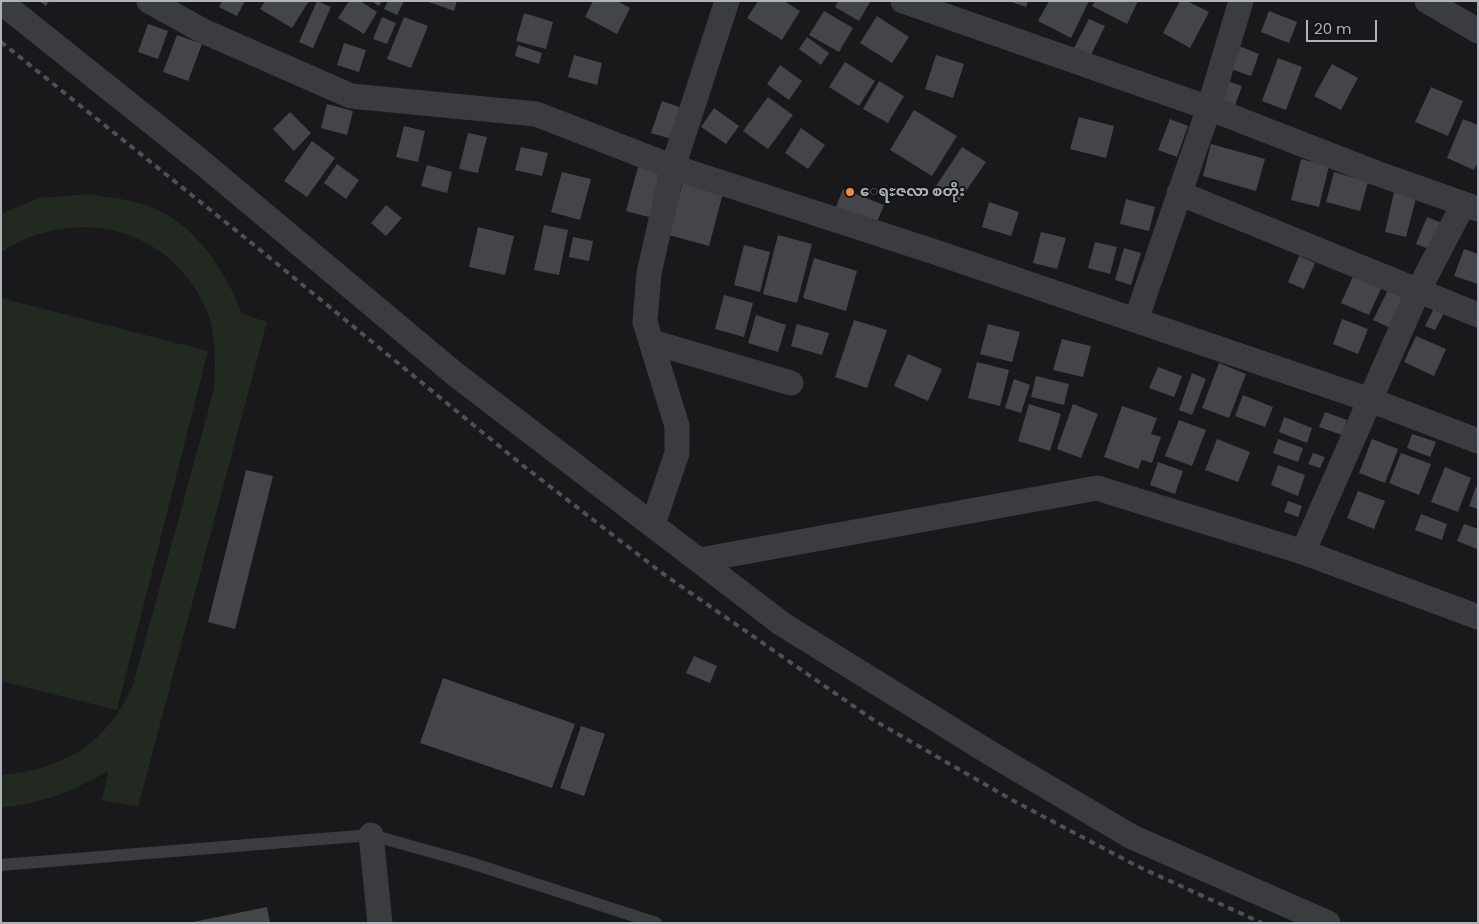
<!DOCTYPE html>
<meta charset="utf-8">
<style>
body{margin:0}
#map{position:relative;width:1479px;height:924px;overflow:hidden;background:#19191b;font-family:Poppins,sans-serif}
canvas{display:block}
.frame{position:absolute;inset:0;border:2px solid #abb3bb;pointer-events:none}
.scale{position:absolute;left:1306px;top:20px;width:71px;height:22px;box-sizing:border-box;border:2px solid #abb3bb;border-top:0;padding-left:6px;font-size:15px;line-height:18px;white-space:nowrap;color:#abb3bb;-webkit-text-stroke:4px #141416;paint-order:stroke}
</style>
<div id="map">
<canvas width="1479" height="924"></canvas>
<div class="frame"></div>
<div class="scale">20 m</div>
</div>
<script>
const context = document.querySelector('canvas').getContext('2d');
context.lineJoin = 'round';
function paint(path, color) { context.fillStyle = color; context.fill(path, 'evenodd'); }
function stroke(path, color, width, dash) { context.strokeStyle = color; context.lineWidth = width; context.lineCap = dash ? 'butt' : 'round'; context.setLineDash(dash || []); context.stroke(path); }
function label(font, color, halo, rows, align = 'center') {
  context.font = font + ' Poppins,"Noto Sans Myanmar",sans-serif'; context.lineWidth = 4; context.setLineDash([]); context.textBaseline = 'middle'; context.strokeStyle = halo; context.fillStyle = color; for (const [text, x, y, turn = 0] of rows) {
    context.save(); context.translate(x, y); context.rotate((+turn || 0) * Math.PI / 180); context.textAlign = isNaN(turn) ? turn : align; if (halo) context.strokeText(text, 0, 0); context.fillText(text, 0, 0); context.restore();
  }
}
const green = new Path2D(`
 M90,194C108,197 128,199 146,205C194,222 225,269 242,314L267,322L138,807L102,800L108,771C76,790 39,805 1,807V775C63,770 108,743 133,685L214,389C216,365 216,329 205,306C167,226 74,205 1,252V214L39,198Z
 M1,298L208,351L117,710L1,681Z`);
const building = new Path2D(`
 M39,1H49L46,6Z
 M222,1H245L237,16L219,7Z
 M265,1H309L292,28L260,9Z
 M317,1L331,7L313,48L299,42Z
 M349,1H360L377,12L364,34L338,18Z
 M371,1H382L379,6Z
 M388,1H404L397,15L384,9Z
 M426,1H457L454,11Z
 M593,1H617L630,8L617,34L585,17Z
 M758,1H784L800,11L782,40L747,18Z
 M838,1H868L870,2L859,21L835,7Z
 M1009,1H1028L1026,7Z
 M1049,1H1089L1071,38L1038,21Z
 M1095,1H1138L1127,24L1092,6Z
 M1180,1H1187L1209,12L1190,48L1163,33Z
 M824,11L853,28L839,52L809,35Z
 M1269,11L1297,22L1289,43L1261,32Z
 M524,13L553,22L546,49L516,41Z
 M877,16L909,37L892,63L860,43Z
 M382,17L396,23L387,44L373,39Z
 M404,17L428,26L411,68L387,59Z
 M1089,19L1105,26L1089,59L1073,50Z
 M148,24L168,31L158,59L138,52Z
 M177,35L202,44L188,81L163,72Z
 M807,37L829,53L821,65L799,49Z
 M344,43L366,50L359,72L337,65Z
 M1234,44L1259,54L1251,76L1225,67Z
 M518,45L542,53L539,64L515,56Z
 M574,55L602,63L597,85L568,77Z
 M936,55L964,64L953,98L925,89Z
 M1278,58L1302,67L1286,110L1262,101Z
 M845,62L875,81L859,106L829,87Z
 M1332,64L1358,78L1341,110L1314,96Z
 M780,65L802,81L789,100L767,84Z
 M879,81L904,96L888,123L863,109Z
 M1227,81L1242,86L1233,111L1219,106Z
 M1431,87L1463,101L1448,136L1415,122Z
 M768,97L793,115L768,149L743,131Z
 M662,101L685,109L675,140L651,133Z
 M327,104L353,111L347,135L321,128Z
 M714,108L739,126L726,144L701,127Z
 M914,110L957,136L932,176L890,150Z
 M290,112L311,133L294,151L273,129Z
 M1079,117L1114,126L1106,158L1070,149Z
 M1170,119L1188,126L1177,157L1158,150Z
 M1463,119L1478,125V162L1474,170L1447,158Z
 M404,126L425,131L418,162L396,157Z
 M801,128L825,145L808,169L785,153Z
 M468,133L487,137L478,173L459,169Z
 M312,141L335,158L307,197L284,181Z
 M1211,144L1265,159L1256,191L1203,176Z
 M521,147L548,153L542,176L515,170Z
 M962,147L986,162L959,201L936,186Z
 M1301,159L1329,166L1319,207L1291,200Z
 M337,164L359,180L346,199L324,183Z
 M427,165L452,172L447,193L421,186Z
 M638,167L667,174L656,219L626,211Z
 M562,172L591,179L580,220L551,212Z
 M1334,172L1368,182L1360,211L1326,202Z
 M683,182L723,193L709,246L669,235Z
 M843,189L884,205L875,227L834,212Z
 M1394,192L1416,198L1406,237L1385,232Z
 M1126,199L1155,207L1149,231L1120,224Z
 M989,202L1019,212L1011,236L982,227Z
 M386,205L402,218L386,236L371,223Z
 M1427,217L1445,224L1434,251L1416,244Z
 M544,225L568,230L559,275L534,270Z
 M478,227L514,236L505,275L469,267Z
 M1041,232L1066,238L1057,269L1033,263Z
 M778,235L812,244L797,303L763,294Z
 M573,237L593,241L589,261L569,257Z
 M1095,242L1117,247L1110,274L1088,268Z
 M744,245L770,252L760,292L734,285Z
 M1124,248L1141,253L1131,285L1115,280Z
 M1464,249L1478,254V284L1454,276Z
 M1299,256L1315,263L1304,289L1288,282Z
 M814,258L857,271L846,311L803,298Z
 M1356,270L1384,282L1369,315L1341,303Z
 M1388,290L1410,301L1395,330L1373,320Z
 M724,295L753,303L744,337L715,329Z
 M1434,308L1444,313L1435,330L1425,326Z
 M756,315L786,325L778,352L748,343Z
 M1342,319L1368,329L1358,354L1333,344Z
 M854,320L887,330L867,388L835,377Z
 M797,324L829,333L822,355L791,346Z
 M988,324L1020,332L1012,362L980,354Z
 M1416,336L1446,349L1434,376L1404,362Z
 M1062,339L1091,346L1083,377L1053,370Z
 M908,354L942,369L928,401L894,386Z
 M977,362L1009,370L1000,406L968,398Z
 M1219,363L1246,374L1229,418L1202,408Z
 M1158,367L1182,376L1174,397L1149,388Z
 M1192,373L1206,379L1192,415L1179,410Z
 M1036,376L1069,384L1064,405L1031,397Z
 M1014,379L1030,385L1021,413L1005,408Z
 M1243,395L1273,407L1265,427L1235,416Z
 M1029,404L1061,414L1050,451L1018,441Z
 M1073,404L1098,414L1081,458L1057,449Z
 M1122,406L1157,418L1151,434L1161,437L1152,463L1142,460L1138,469L1104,457Z
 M1325,412L1347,420L1342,435L1319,427Z
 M1284,417L1312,428L1307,443L1279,432Z
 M1179,420L1206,430L1192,466L1165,456Z
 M1412,434L1436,442L1430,457L1407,448Z
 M1217,439L1250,452L1238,482L1205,470Z
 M1278,439L1303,448L1298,462L1273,453Z
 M1372,439L1398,449L1385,483L1359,473Z
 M1313,453L1325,457L1320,468L1308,464Z
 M1401,453L1431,464L1419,495L1389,483Z
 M1158,462L1183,471L1175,494L1150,485Z
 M1278,465L1305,475L1298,496L1271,485Z
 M1445,467L1471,478L1458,512L1431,502Z
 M246,470L273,476L235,629L208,622Z
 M1476,487L1478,488V509L1469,506Z
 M1358,491L1385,501L1374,529L1347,518Z
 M1288,501L1302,506L1298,517L1284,512Z
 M1421,514L1447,524L1442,540L1415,530Z
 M1464,524L1478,529L1477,549L1457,541Z
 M694,656L717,666L710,683L686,673Z
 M443,678L575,724L552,788L420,743Z
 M581,726L605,734L584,796L560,788Z
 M267,907L270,923H193V922Z`);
const lane = new Path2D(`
 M1,865L371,835L468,862L656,923`);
const street = new Path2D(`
 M149,1L203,31L351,96L536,114L673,167L935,252L1370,400L1478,441
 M903,1L1209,108L1376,173L1478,209
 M1427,1L1478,31
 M1,2L199,160L455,374L782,624L990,753L1132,837L1328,923
 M1179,193L1478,315
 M1136,320L1209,108L1241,1
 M652,342L791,383
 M653,524L677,453V426L645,322L649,273L673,167L727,1
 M1303,552L1418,291L1463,205
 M700,560L1097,488L1303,552L1478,617
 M371,835L380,923`);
const rail = new Path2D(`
 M1,42L254,245L521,464L662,573L875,721L1014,801L1137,866L1262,923`);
const markers = [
 [850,192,5,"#f28b3a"]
];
const poiNames = [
 ["ေရႊဇလာ စတိုး",860,192]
];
paint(green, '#212921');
paint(building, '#434548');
stroke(lane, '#3a3c40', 12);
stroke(street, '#3a3c40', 25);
stroke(rail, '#4d5155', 4, [6, 5]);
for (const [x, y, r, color] of markers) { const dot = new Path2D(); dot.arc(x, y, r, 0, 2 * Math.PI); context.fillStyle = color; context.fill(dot); stroke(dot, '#141416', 2); }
label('bold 15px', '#abb3bb', '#141416', poiNames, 'left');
</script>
